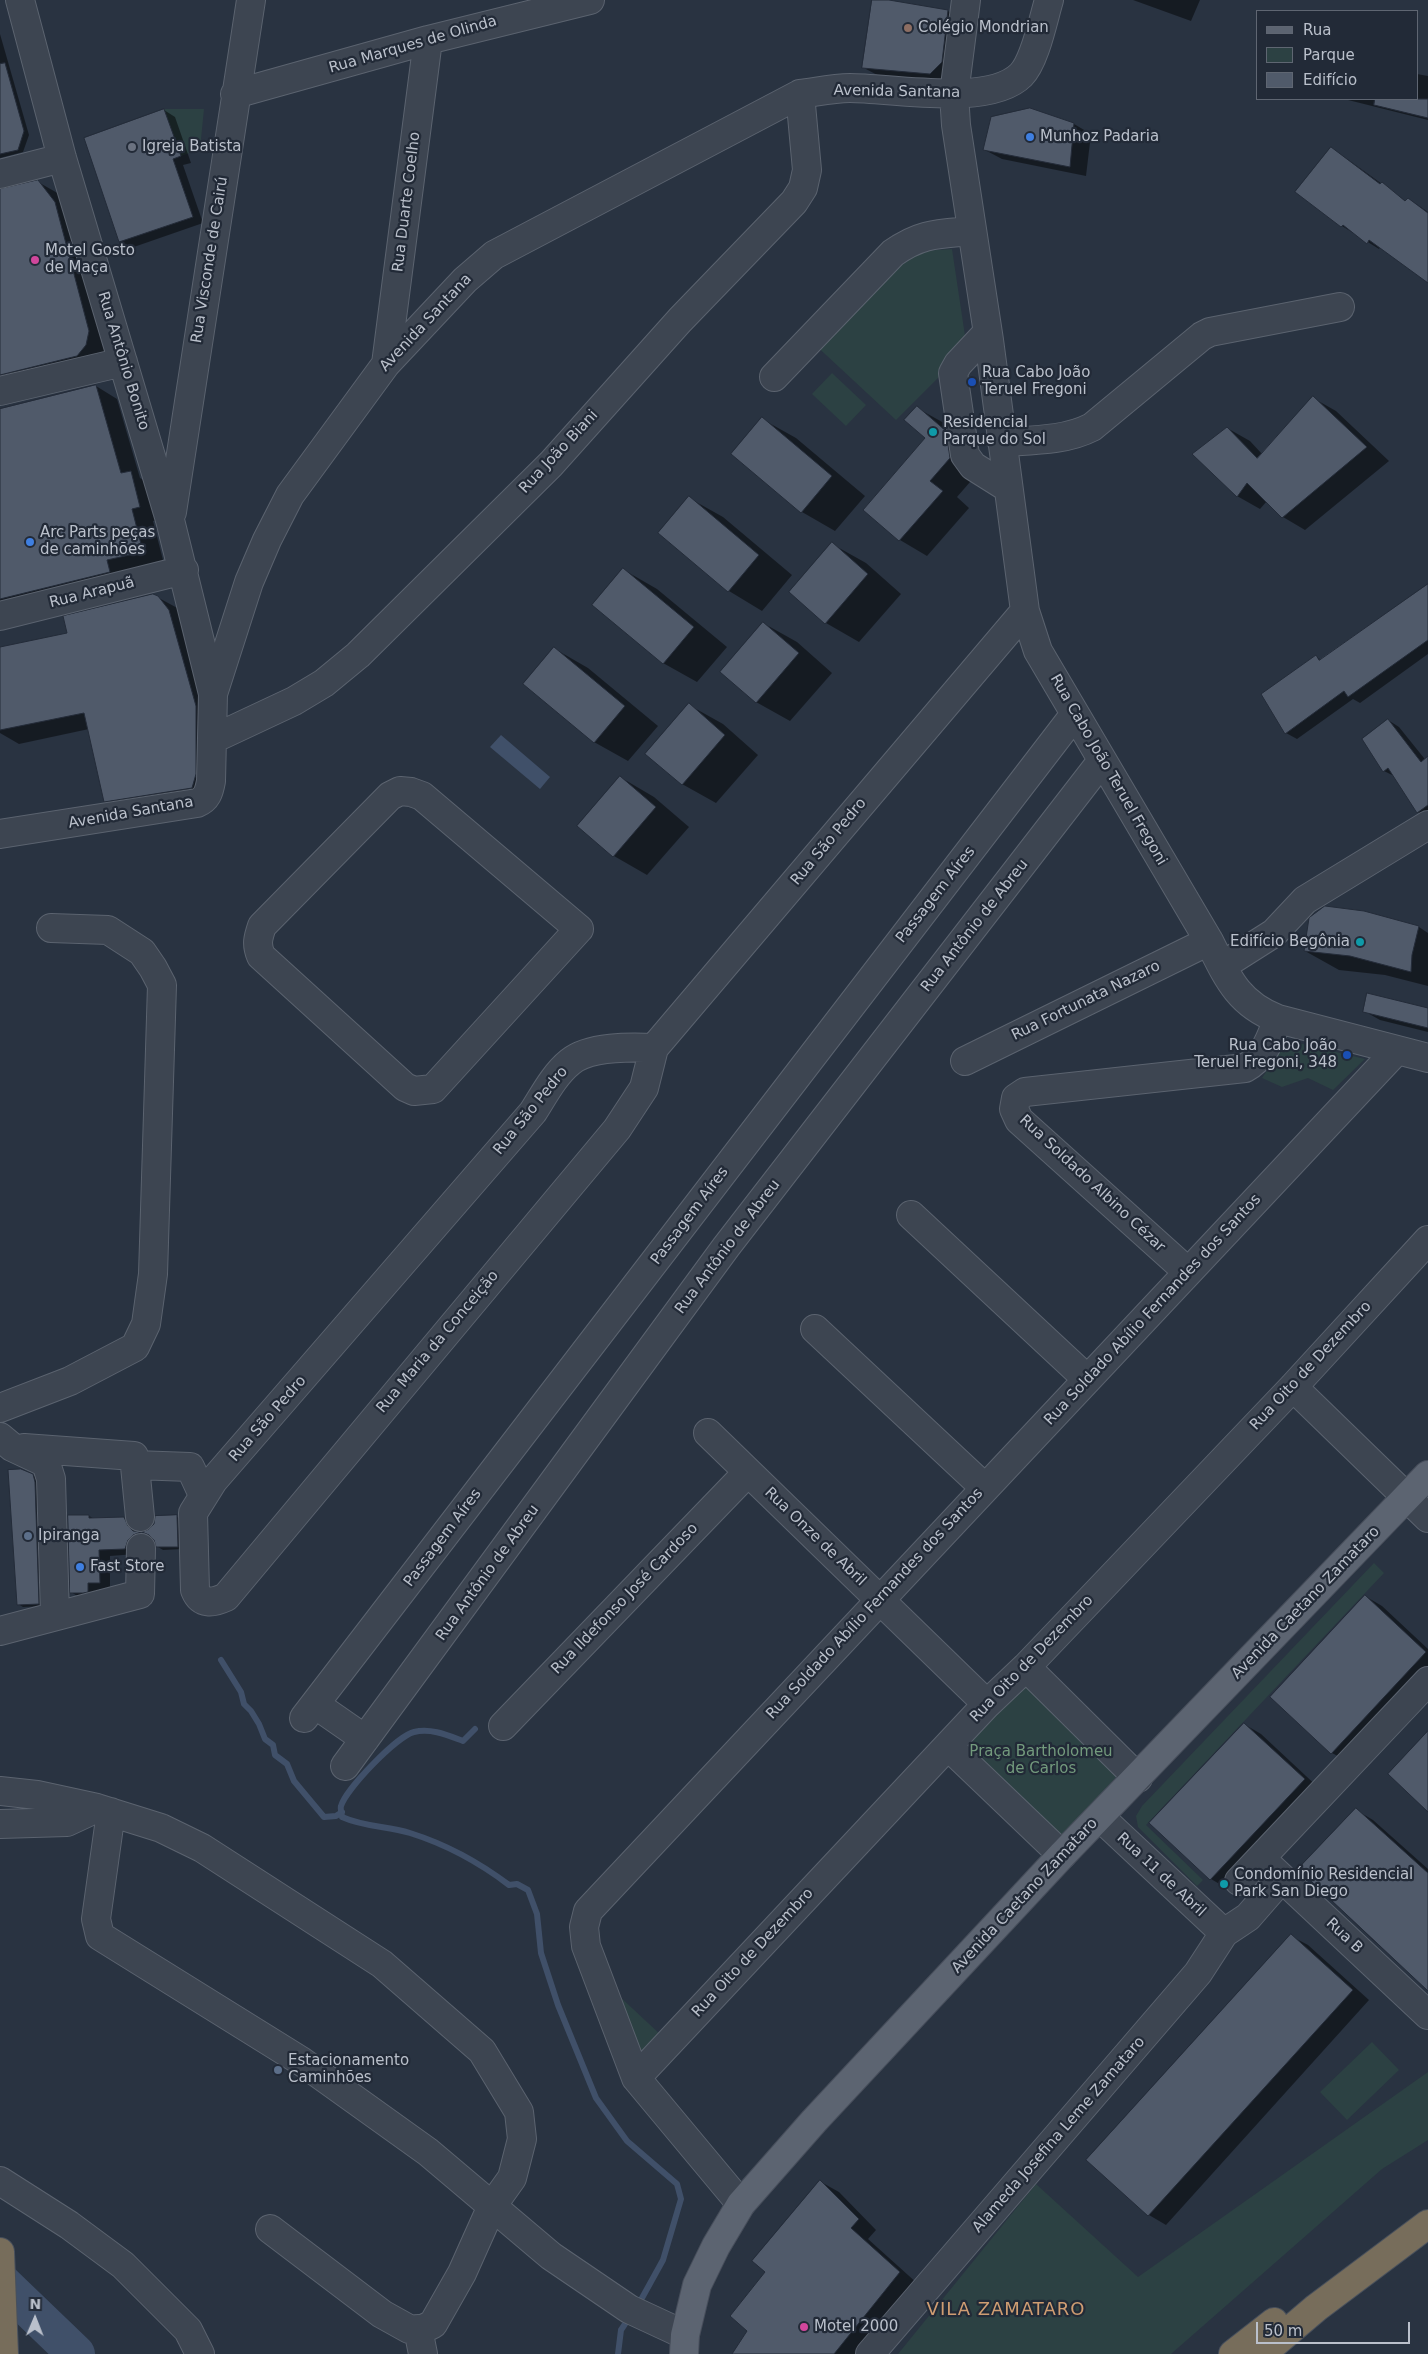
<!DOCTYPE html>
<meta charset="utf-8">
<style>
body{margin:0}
#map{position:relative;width:1428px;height:2354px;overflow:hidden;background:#293341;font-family:"DejaVu Sans",sans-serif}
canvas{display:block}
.legend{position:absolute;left:1256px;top:10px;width:162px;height:90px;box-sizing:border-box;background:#222a37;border:1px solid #5f6672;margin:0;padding:6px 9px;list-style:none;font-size:15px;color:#bac0cb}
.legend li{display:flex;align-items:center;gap:10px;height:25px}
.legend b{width:25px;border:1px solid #5f6672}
.north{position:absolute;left:10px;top:2294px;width:50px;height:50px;-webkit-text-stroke:4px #222a37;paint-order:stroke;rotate:1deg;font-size:14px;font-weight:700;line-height:20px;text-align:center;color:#bac0cb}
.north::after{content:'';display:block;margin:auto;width:18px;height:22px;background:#bac0cb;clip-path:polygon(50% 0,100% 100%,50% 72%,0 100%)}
.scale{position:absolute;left:1256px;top:2322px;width:154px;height:22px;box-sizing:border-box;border:2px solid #bac0cb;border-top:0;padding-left:6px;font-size:15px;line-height:18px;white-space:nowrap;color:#bac0cb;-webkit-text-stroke:4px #222a37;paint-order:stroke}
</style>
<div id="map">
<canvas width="1428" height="2354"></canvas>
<ul class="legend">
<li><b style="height:6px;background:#5c6471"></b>Rua</li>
<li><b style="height:14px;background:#2c4143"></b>Parque</li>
<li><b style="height:14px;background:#505a6a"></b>Edifício</li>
</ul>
<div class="north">N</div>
<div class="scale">50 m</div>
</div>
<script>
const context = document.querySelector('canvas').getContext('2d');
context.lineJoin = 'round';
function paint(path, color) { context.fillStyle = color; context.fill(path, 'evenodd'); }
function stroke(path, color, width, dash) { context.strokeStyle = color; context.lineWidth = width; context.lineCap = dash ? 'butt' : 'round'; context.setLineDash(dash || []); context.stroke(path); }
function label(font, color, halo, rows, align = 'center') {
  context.font = font + ' "DejaVu Sans",sans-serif'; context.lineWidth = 4.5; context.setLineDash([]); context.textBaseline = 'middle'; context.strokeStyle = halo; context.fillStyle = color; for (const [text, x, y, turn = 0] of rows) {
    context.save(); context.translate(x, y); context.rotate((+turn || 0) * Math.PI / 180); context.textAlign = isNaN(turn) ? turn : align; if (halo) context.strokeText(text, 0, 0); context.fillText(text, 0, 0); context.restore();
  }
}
const green = new Path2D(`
 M164,109H204L200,149L181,156Z
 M952,249L967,349L896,420L811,341L904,252Z
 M832,373L866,405L846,426L812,394Z
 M1282,1039L1365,1059L1333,1090L1308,1078L1282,1087L1262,1078L1274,1060Z
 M1374,1563L1384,1573L1146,1825L1203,1880L1197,1886L1138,1827L1136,1816L1142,1806Z
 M1025,1682L1122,1771L1059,1840L961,1751Z
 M617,1994L662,2036L637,2062Z
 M1372,2042L1399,2070L1347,2120L1320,2092Z
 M1428,2072V2140L1382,2169L1171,2354H898L1036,2184L1138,2277Z`);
const water = new Path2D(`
 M501,735L550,777L540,789L490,747Z`);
const shadow = new Path2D(`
 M873,0L948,11L965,21L947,83L881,77L864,68Z
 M1133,0H1200L1191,21Z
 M0,34L29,135L23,152L0,158Z
 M1417,74L1428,76V120L1344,99H1417Z
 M1030,109L1074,124L1091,134L1086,176L1002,159L985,150Z
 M164,110L175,117L191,163L183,165L203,223L131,248L120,241Z
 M1332,148L1407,202L1409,199L1428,212V282L1380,247L1379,249L1342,226Z
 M38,182L61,195L108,358L0,394V190Z
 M96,386L117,399L140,478L152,485L161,519L153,521L164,564L0,616V410Z
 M1313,398L1336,411L1389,461L1305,530L1283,517L1267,501L1260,509L1237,496L1227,428L1250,441L1262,454Z
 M917,408L944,423L973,448L977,474L957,497L969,508L927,556L900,540L865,510L927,438Z
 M762,419L796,438L865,496L835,531L802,512L733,454Z
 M689,498L723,517L792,575L762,611L729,591L660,533Z
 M832,544L866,563L901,594L859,642L826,623Z
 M624,570L657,589L727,647L697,682L663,663Z
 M1428,584V654L1360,703L1353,699L1297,739L1286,733L1316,657L1322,660Z
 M157,597L181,610L192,624L218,788L128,814L105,801L89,729L19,744L0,733V648L68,634Z
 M763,623L797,642L832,673L790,721L756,702Z
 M555,649L588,668L658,726L628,761L594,742Z
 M689,705L723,724L758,755L716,803L682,784Z
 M1388,720L1399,727L1428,763V818L1418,812L1396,777L1384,771Z
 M620,777L654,797L689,827L647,875L614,856Z
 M1363,913L1419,927L1428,933V986L1385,975L1339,970L1305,951Z
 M1428,1009V1032L1380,1020L1364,1011Z
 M33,1475L38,1479L44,1606L23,1607L18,1604Z
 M89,1516L95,1519H124L135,1525L138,1533L149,1539L136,1554L110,1556V1589H99V1597L82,1599L71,1592Z
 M157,1517H177L182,1520L183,1549L163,1550L158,1547L152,1536L145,1533L155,1524Z
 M1365,1596L1382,1606L1428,1649V1677L1349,1762L1332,1753Z
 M1244,1724L1261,1734L1321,1790L1228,1889L1211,1879L1151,1823Z
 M1356,1810L1373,1820L1428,1869V1987L1373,1940L1299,1869Z
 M1291,1936L1308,1945L1369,2000L1166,2225L1149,2215L1088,2160Z
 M821,2182L839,2192L876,2230L868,2239L918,2284L860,2354H733L748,2330L766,2272Z`);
const stream = new Path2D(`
 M221,1660L241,1692L244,1704L251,1711L259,1724L265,1739L273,1745L275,1755L287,1764L294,1781L324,1817L336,1816L342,1812
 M475,1729L463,1741C447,1735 431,1728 414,1732C397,1736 346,1789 341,1806C340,1809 342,1814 342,1817C364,1827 387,1826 410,1833C445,1844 480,1863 509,1885L517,1884L528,1890L537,1914L541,1953L558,2005L596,2098L627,2141L677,2184L681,2199L663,2260L642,2298
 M618,2354L621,2330L625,2324`);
const river = new Path2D(`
 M0,2281L76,2354`);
const building = new Path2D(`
 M872,0H889L948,10L942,62L930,74L862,68Z
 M5,63L24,131L18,150L0,154V64Z
 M1375,99H1428V118L1374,105Z
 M1030,108L1074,123L1070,167L983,150L991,117Z
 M164,109L181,156L173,159L193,217L119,242L84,138Z
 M1331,147L1380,184L1382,182L1405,201L1408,198L1428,213V283L1369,240L1367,244L1343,225L1341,227L1295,192Z
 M38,180L55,202L89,331L86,345L77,356L0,375V189Z
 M96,385L121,473L131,471L140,507L132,509L143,552L107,560L110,572L0,599V409Z
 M1313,396L1367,447L1282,518L1247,483L1237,497L1192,454L1227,427L1257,458Z
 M917,406L946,431L950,458L930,481L943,491L899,541L863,510L925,438L904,420Z
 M762,417L832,476L801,513L731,454Z
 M689,496L759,555L728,592L658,533Z
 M832,542L868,574L825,624L789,592Z
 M623,568L694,627L663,664L592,605Z
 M1428,584V640L1348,697L1344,691L1285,734L1261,694L1316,655L1319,660Z
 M153,594L158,596L169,610L196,706V774L192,788L104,802L84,713L0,730V647L67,633L63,616Z
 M763,622L799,653L756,703L720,672Z
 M554,647L625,706L594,743L523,684Z
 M689,703L725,735L682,785L645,754Z
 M1388,719L1421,762L1428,756V805L1417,813L1388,768L1383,772L1362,739Z
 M620,776L656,807L613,857L577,826Z
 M1325,906L1364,911L1419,926L1412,955L1411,972L1350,956L1304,951L1309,918Z
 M1367,993L1428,1008V1028L1363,1012Z
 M21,1469L33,1474L35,1482L39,1604L17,1605L8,1470Z
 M68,1515H89V1518L124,1517L128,1526L133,1531L141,1532L133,1535L128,1540L125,1549L99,1550L100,1583H88V1592L83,1593H70Z
 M177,1515L178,1547H156L154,1540L149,1535L142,1532L149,1529L154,1524L155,1516Z
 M1365,1595L1426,1652L1331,1754L1270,1697Z
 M1244,1723L1305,1779L1210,1880L1149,1823Z
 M1428,1731V1812L1388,1774Z
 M1356,1808L1428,1873V1991L1298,1869Z
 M1291,1934L1353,1990L1148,2216L1086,2160Z
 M820,2180L859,2219L851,2228L900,2272L834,2354H732L747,2331L730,2316L765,2272L752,2261Z`);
const minor = new Path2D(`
 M20,0L62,158L170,520L213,694
 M966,0L954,94L956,125L989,340L1025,611L1038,651L1209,941C1227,977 1238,1004 1278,1019L1428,1058
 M235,94L428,40L590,0
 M0,174L62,158
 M987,333L958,364L953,373L965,455L973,466L1008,488
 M386,364L428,40
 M774,377L893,253C921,233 938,234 971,231
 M0,391L123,362
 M1002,442C1032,440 1065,441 1092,427L1202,336L1210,332L1340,307
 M172,512L251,0
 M0,616L184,570
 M213,739L294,701L324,683L358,655L551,464L680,320L794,202L803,188L807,170L800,94
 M400,791L411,792L422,796L579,929L433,1089L414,1091L405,1087L261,956C256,944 258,938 262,926L390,796Z
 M0,834L197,803C207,799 209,792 211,781L213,694L249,582L267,540L290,495L386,364L465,280L494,255L800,94C816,92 833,88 850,88C892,88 989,107 1021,75C1035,61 1043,20 1049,0
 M1222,966L1274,933L1305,900L1428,825
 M654,1048C631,1047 589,1046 570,1062C554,1075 544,1095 533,1112L213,1481L193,1513L195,1590C201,1605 213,1603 226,1597L617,1129L644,1088L654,1048L1025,611
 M965,1061L1209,941
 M911,1215L1087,1379
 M1188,1272L1019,1120L1014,1109L1016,1098L1025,1092L1245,1068C1265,1057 1270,1039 1278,1019
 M815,1329L985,1488
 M1293,1387L1428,1518
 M0,1408L70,1381L135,1347L146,1324L153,1274L162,985L153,968L142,952L108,930L51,928
 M708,1433L987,1704
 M0,1437L12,1447L46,1463L51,1479L55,1616
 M24,1448L134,1456L140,1517
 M135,1465L190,1467L203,1495
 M0,1631L140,1594L141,1548
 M1026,1667L1138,1778
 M316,1705L365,1739
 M304,1718L1075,714
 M503,1726L748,1472
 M948,1746L1062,1855
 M345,1766L726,1247L1101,762
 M0,1791L37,1795L97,1808L161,1828L202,1848L382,1964L482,2051L519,2112L522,2139L512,2178L492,2206L462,2273L433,2324L421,2330L409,2329L382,2314L270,2229
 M111,1812L96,1919L100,1936L301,2061L428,2152L551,2256L629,2309L685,2335
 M1100,1817L1224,1933
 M0,1824L67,1822L97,1808
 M1269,1866L1428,2015
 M1239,1881L1428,1681
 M636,2078L987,1704L1026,1667L1293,1387L1428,1240
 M0,2181L69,2225L123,2265L188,2330L200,2354
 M741,2204L636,2078L586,1946L584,1927L588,1911L1397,1050
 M418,2329L423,2354
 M870,2354L1198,1973L1224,1933L1248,1917L1282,1878`);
const major = new Path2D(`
 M684,2354L685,2335L697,2285L716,2246L741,2204L814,2121L1062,1855L1428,1475`);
const highway = new Path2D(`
 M0,2252L4,2354
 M1233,2354L1274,2322
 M1262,2354L1316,2308L1428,2224`);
const markers = [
 [908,28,5,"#8d6e63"],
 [1030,137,5,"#3f7fe0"],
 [132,147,5,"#6b7280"],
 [35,260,5,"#d1479c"],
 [972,382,5,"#1a4fb4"],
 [933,432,5,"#0f9aa8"],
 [30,542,5,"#3f7fe0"],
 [1360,942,5,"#0f9aa8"],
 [1347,1055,5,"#1a4fb4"],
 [28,1536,5,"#5c6f8a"],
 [80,1567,5,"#3f7fe0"],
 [1224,1884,5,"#0f9aa8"],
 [278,2070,5,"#5c6f8a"],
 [804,2327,5,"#d1479c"]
];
const poiNames = [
 ["Colégio Mondrian",918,28],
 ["Munhoz Padaria",1040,137],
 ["Igreja Batista",142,147],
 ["Motel Gosto",45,251],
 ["de Maça",45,268],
 ["Rua Cabo João",982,373],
 ["Teruel Fregoni",982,390],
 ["Residencial",943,423],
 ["Parque do Sol",943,440],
 ["Arc Parts peças",40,533],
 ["de caminhões",40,550],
 ["Edifício Begônia",1350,942,"right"],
 ["Rua Cabo João",1337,1046,"right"],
 ["Teruel Fregoni, 348",1337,1063,"right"],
 ["Ipiranga",38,1536],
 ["Fast Store",90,1567],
 ["Condomínio Residencial",1234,1875],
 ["Park San Diego",1234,1892],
 ["Estacionamento",288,2061],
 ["Caminhões",288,2078],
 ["Motel 2000",814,2327]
];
const streetNames = [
 ["Rua Marques de Olinda",413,45,-16],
 ["Avenida Santana",897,92,1],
 ["Rua Duarte Coelho",407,202,-83],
 ["Rua Visconde de Cairú",210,260,-81],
 ["Avenida Santana",426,323,-47],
 ["Rua Antônio Bonito",123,361,73],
 ["Rua João Biani",559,452,-47],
 ["Rua Arapuã",92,593,-14],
 ["Rua Cabo João Teruel Fregoni",1108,770,60],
 ["Avenida Santana",131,813,-10],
 ["Rua São Pedro",829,842,-50],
 ["Passagem Aíres",936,895,-52],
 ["Rua Antônio de Abreu",975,926,-52],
 ["Rua Fortunata Nazaro",1086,1001,-26],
 ["Rua São Pedro",531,1111,-51],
 ["Rua Soldado Albino Cézar",1092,1184,43],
 ["Passagem Aíres",690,1216,-53],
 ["Rua Antônio de Abreu",728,1247,-53],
 ["Rua Soldado Abílio Fernandes dos Santos",1153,1310,-47],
 ["Rua Maria da Conceição",438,1342,-50],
 ["Rua Oito de Dezembro",1311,1366,-47],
 ["Rua São Pedro",268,1419,-49],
 ["Rua Onze de Abril",815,1537,44],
 ["Passagem Aíres",443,1538,-53],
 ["Rua Antônio de Abreu",488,1573,-54],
 ["Rua Ildefonso José Cardoso",625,1599,-46],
 ["Avenida Caetano Zamataro",1306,1603,-46],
 ["Rua Soldado Abílio Fernandes dos Santos",875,1604,-47],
 ["Rua Oito de Dezembro",1032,1659,-46],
 ["Rua 11 de Abril",1161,1875,43],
 ["Avenida Caetano Zamataro",1025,1896,-47],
 ["Rua B",1344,1936,43],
 ["Rua Oito de Dezembro",753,1953,-47],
 ["Alameda Josefina Leme Zamataro",1059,2135,-49]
];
const parkNames = [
 ["Praça Bartholomeu",1041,1752],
 ["de Carlos",1041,1769]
];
const quarterNames = [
 ["VILA ZAMATARO",1006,2310]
];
paint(green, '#2c4143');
paint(water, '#405069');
paint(shadow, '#0007');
stroke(stream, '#405069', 6);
stroke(river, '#405069', 38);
paint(building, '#505a6a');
stroke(building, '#242c39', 1);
stroke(minor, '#5b636f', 30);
stroke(major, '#474e5b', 30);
stroke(highway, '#48505c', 30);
stroke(minor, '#3d4551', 28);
stroke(major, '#5c6471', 28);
stroke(highway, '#776d5b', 28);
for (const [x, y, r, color] of markers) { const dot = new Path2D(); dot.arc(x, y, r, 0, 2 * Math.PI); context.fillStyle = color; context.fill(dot); stroke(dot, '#222a37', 2); }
label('15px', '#bac0cb', '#222a37', poiNames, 'left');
label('15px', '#bac0cb', '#222a37', streetNames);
label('15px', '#739a7d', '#222a37', parkNames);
context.letterSpacing = '1px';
label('18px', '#cf9d72', '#222a37', quarterNames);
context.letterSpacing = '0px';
</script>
